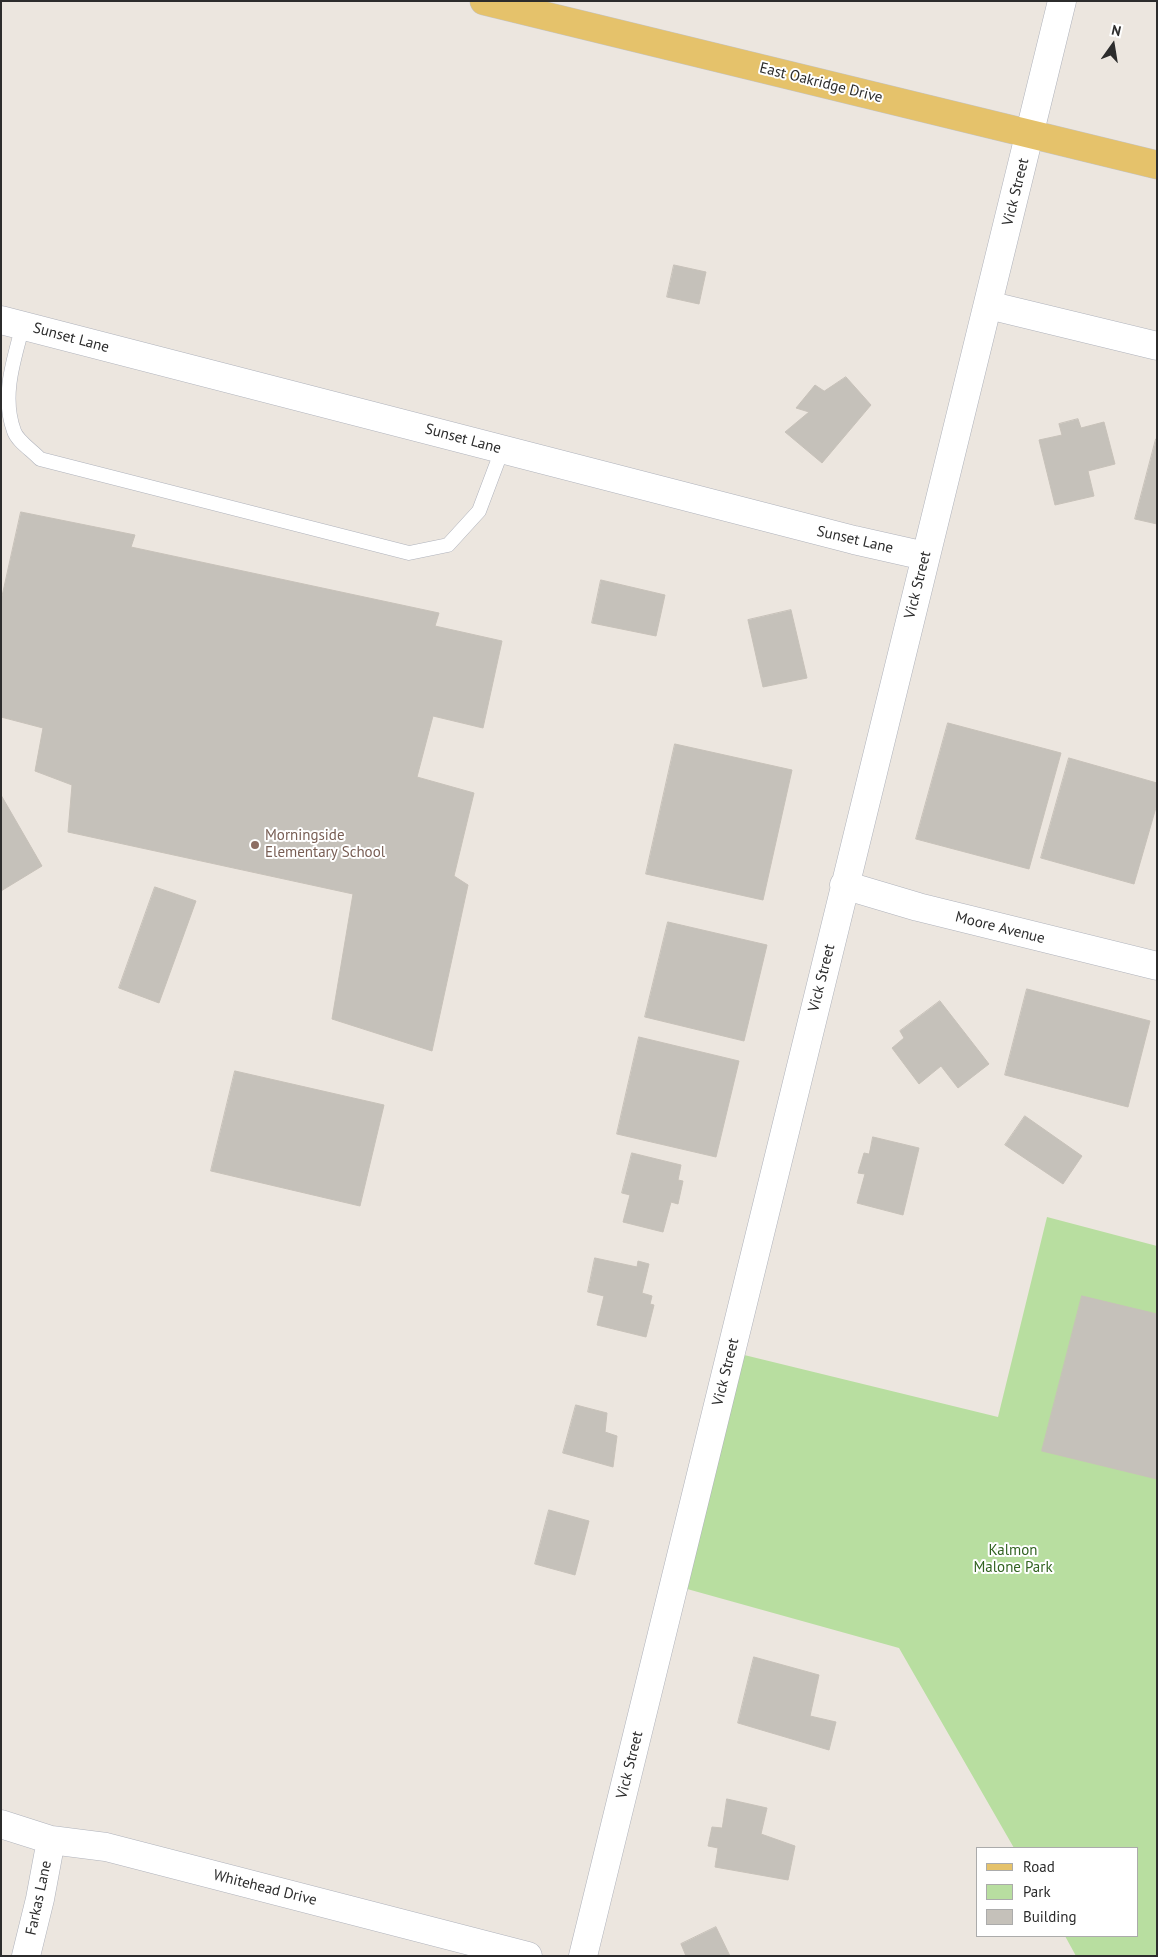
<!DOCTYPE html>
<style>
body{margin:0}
#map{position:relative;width:1158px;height:1957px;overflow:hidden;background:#ece6df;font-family:"PT Sans",sans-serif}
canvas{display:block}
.frame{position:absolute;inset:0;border:2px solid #2c2c2c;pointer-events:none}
.legend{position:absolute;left:976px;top:1847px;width:162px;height:90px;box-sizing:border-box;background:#fff;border:1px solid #ababab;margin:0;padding:6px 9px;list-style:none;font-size:15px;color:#2c2c2c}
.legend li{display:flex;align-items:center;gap:10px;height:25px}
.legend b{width:25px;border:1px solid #ababab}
.north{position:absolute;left:1088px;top:20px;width:50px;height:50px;-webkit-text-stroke:4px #fff;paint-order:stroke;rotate:13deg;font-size:14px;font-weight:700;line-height:20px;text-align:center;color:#2c2c2c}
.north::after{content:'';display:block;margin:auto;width:18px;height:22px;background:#2c2c2c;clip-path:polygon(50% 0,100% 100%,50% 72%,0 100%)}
</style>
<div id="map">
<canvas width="1158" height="1957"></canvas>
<div class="frame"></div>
<ul class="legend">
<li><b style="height:6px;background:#e5c26b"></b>Road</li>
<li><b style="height:14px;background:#b8dea0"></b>Park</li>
<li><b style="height:14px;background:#c5c1ba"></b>Building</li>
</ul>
<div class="north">N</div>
</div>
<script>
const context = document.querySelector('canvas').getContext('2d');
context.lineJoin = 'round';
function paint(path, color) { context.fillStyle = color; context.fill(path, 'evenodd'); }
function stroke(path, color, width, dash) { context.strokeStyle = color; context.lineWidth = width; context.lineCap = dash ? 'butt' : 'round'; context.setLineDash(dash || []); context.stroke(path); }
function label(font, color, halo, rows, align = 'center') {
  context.font = font + ' "PT Sans",sans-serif'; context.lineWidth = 4; context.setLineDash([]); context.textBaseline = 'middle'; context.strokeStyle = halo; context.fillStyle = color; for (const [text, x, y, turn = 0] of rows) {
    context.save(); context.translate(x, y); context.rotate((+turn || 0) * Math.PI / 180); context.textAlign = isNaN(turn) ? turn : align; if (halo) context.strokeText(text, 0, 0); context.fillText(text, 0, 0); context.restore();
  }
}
const green = new Path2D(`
 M1047,1217L1157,1246V1956H1076L1065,1936H1137V1848H1014L899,1648L680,1587L736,1353L998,1417Z`);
const building = new Path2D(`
 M674,265L706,272L699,304L667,297Z
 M846,377L871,405L822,463L785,432L809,412L796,408L815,385L824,391Z
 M1078,419L1081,428L1104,422L1115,464L1088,471L1094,496L1055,505L1039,440L1062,435L1059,424Z
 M1156,439H1157V524L1135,519Z
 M21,512L135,535L131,547L439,613L435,626L502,641L483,728L433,716L417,777L474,793L454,876L468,885L432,1051L332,1019L353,894L68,832L72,785L35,771L43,728L1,717V601Z
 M601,580L665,595L656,636L592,623Z
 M791,610L807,678L763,687L748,620Z
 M948,723L1061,753L1029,869L916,839Z
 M675,744L792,770L763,900L646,874Z
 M1069,758L1157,783V804L1134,884L1041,858Z
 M1,795L42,866L1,891Z
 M155,887L196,901L159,1003L119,988Z
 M668,922L767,945L744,1041L645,1017Z
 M1027,989L1150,1021L1128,1107L1005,1075Z
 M940,1001L989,1064L958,1088L941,1066L919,1084L892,1048L904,1038L900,1031Z
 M639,1037L739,1061L716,1157L617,1134Z
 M235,1071L384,1105L360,1206L211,1171Z
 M1025,1116L1082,1156L1063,1184L1005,1145Z
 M873,1137L919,1148L903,1215L857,1203L865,1174L858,1173L864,1153L869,1154Z
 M632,1153L681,1165L678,1180L683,1181L678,1204L671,1202L663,1232L623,1222L630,1195L622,1193Z
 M595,1258L637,1267L638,1261L649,1264L642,1293L652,1296L650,1304L654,1305L646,1337L597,1325L604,1296L588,1292Z
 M1082,1296L1157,1314V1479L1042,1451Z
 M576,1405L607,1413L605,1432L617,1436L613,1467L563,1453Z
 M549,1510L589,1521L575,1575L535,1564Z
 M754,1657L819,1675L810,1716L836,1722L829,1750L738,1723Z
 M727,1799L767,1808L761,1834L795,1846L788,1880L715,1867L718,1848L708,1846L712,1827L722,1828Z
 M716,1927L730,1956H686L681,1944Z`);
const lane = new Path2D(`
 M23,325C14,359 1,396 14,431C17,441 33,451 40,459L409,553L448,545L479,511L502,450`);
const street = new Path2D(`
 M988,305L1157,346
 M1,320L854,540L925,556
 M844,885L918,907L1157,966
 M1,1824L51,1840L106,1847L528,1956
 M26,1956L40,1899L51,1840
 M583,1956L1062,1`);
const primary = new Path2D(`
 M484,1L1157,165`);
const markers = [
 [255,845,5,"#8d6e63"]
];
const streetNames = [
 ["East Oakridge Drive",821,83,14],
 ["Vick Street",1016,192,-76],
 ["Sunset Lane",71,338,15],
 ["Sunset Lane",463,439,15],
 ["Sunset Lane",855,540,13],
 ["Vick Street",918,585,-76],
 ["Moore Avenue",1000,928,14],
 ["Vick Street",822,978,-76],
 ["Vick Street",726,1372,-76],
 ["Vick Street",630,1765,-76],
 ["Whitehead Drive",265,1888,14],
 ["Farkas Lane",39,1898,-78]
];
const educationNames = [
 ["Morningside",265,836],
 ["Elementary School",265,853]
];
const parkNames = [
 ["Kalmon",1013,1551],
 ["Malone Park",1013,1568]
];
paint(green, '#b8dea0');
paint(building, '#c5c1ba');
stroke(building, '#c7c1b9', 1);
stroke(lane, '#afb2bb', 15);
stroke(street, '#afb2bb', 29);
stroke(primary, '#c4c4c4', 29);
stroke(lane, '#fff', 14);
stroke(street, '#fff', 28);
stroke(primary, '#e5c26b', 28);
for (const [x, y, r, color] of markers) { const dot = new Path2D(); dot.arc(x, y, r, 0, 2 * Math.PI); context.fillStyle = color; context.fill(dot); stroke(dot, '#fff', 2); }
label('15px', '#2c2c2c', '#fff', streetNames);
label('15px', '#785e54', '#fff', educationNames, 'left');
label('15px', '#326321', '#fff', parkNames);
</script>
